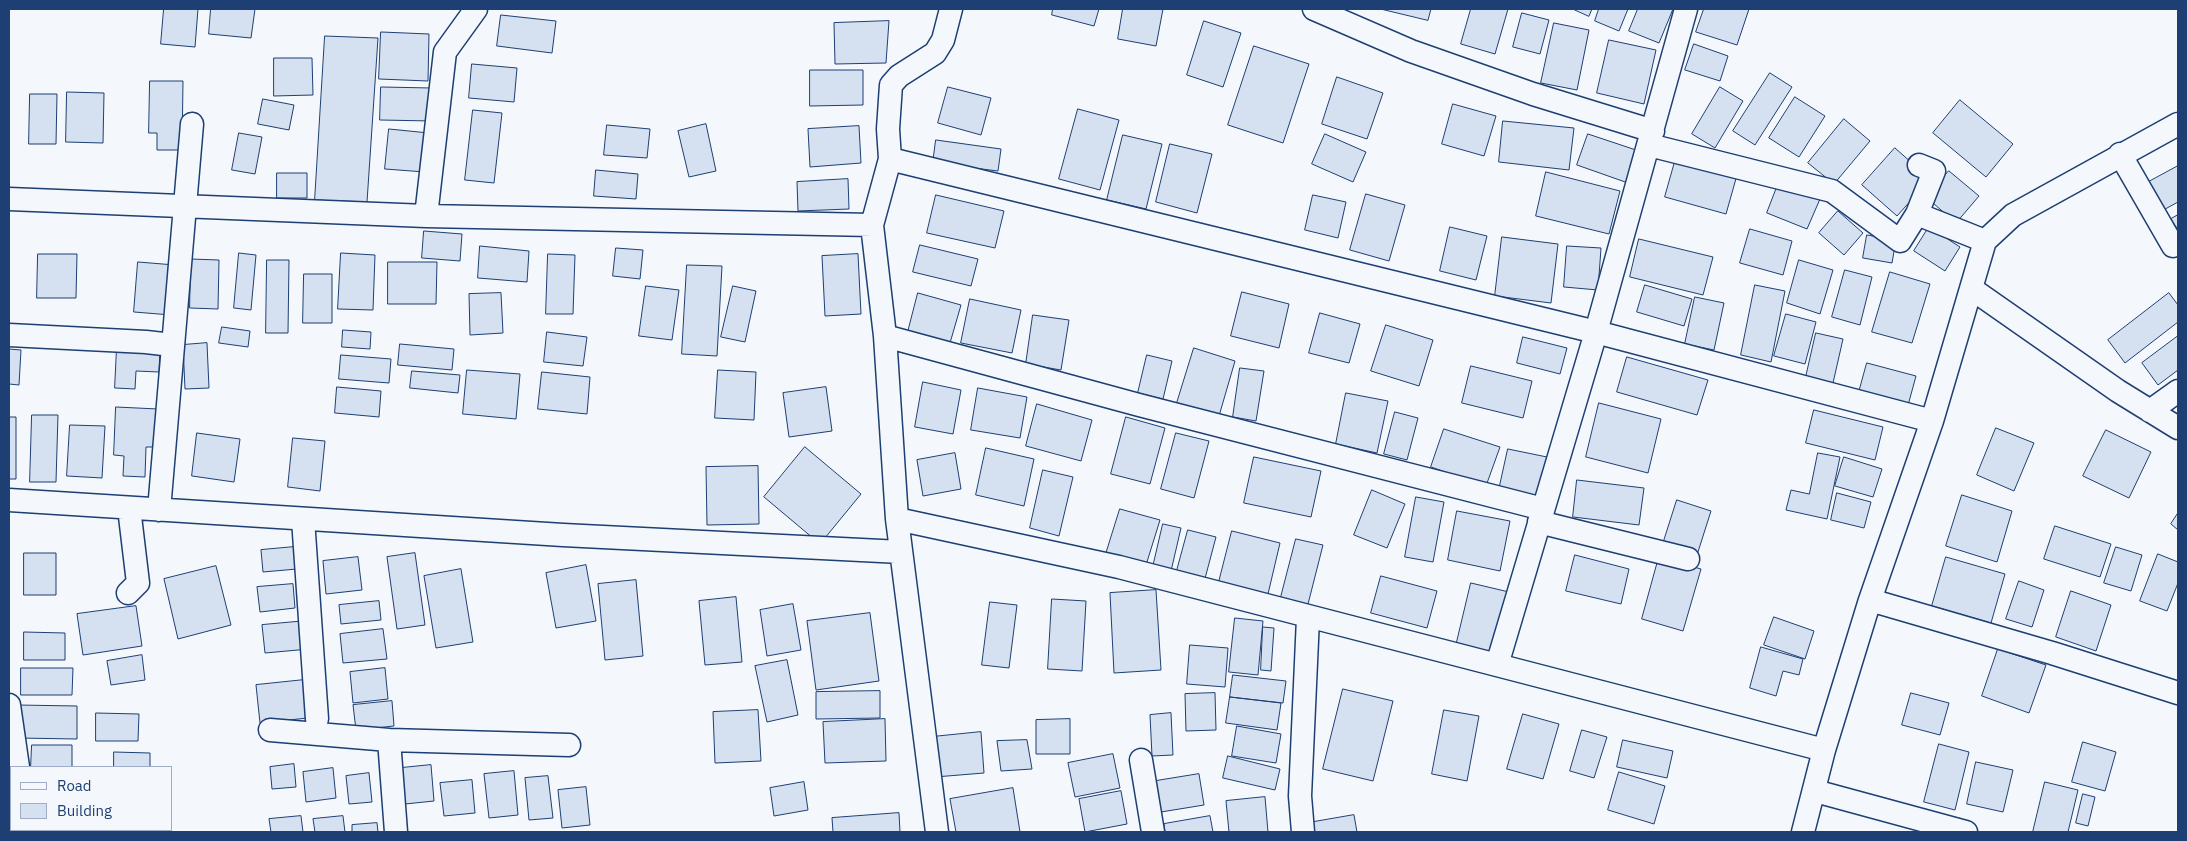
<!DOCTYPE html>
<style>
body{margin:0}
#map{position:relative;width:2187px;height:841px;overflow:hidden;background:#f4f7fb;font-family:"IBM Plex Sans",sans-serif}
canvas{display:block}
.frame{position:absolute;inset:0;border:10px solid #1d3f73;pointer-events:none}
.legend{position:absolute;left:10px;top:766px;width:162px;height:65px;box-sizing:border-box;background:#f4f7fb;border:1px solid #9eadc5;margin:0;padding:6px 9px;list-style:none;font-size:15px;color:#1d3f73}
.legend li{display:flex;align-items:center;gap:10px;height:25px}
.legend b{width:25px;border:1px solid #9eadc5}
</style>
<div id="map">
<canvas width="2187" height="841"></canvas>
<div class="frame"></div>
<ul class="legend">
<li><b style="height:6px;background:#f4f7fb"></b>Road</li>
<li><b style="height:14px;background:#d5e0f0"></b>Building</li>
</ul>
</div>
<script>
const context = document.querySelector('canvas').getContext('2d');
context.lineJoin = 'round';
function paint(path, color) { context.fillStyle = color; context.fill(path, 'evenodd'); }
function stroke(path, color, width, dash) { context.strokeStyle = color; context.lineWidth = width; context.lineCap = dash ? 'butt' : 'round'; context.setLineDash(dash || []); context.stroke(path); }
const building = new Path2D(`
 M164,9H198L195,47L161,44Z
 M211,9H255L251,38L209,34Z
 M1053,9H1099L1094,26L1052,15Z
 M1123,9H1163L1156,46L1118,39Z
 M1381,9H1431L1428,20Z
 M1471,9H1508L1495,54L1461,44Z
 M1573,9H1592L1589,16Z
 M1599,9H1628L1619,31L1595,21Z
 M1638,9H1673L1659,43L1629,31Z
 M1704,9H1749L1737,45L1696,32Z
 M1522,13L1549,20L1540,54L1513,47Z
 M501,15L556,21L552,53L497,46Z
 M889,21L886,63L835,64L834,23Z
 M1204,21L1241,33L1223,87L1187,75Z
 M1554,23L1589,30L1577,90L1541,83Z
 M381,32L429,34L428,81L379,79Z
 M325,36L378,38L367,202L315,200Z
 M1609,40L1656,50L1644,104L1597,93Z
 M1694,44L1728,56L1720,81L1685,70Z
 M1254,46L1309,64L1283,143L1228,125Z
 M274,58H312L313,95L274,96Z
 M472,64L517,68L514,102L469,98Z
 M810,70H863V105L810,106Z
 M1770,73L1792,87L1755,145L1733,131Z
 M1337,77L1383,93L1367,139L1322,124Z
 M150,81H183L182,150H157V133H149Z
 M381,87L432,88V121L380,120Z
 M948,87L991,98L981,135L938,123Z
 M1720,87L1743,101L1715,148L1692,134Z
 M67,92L104,93L103,143L66,142Z
 M30,94H57L56,144H29Z
 M1795,97L1825,116L1799,157L1769,138Z
 M263,99L294,105L289,130L258,124Z
 M1960,100L2013,144L1986,177L1933,133Z
 M1453,104L1496,116L1484,156L1442,144Z
 M1078,109L1119,120L1100,190L1059,179Z
 M473,110L502,113L494,183L465,180Z
 M1844,119L1870,141L1834,184L1808,163Z
 M1503,121L1574,128L1569,170L1499,162Z
 M706,124L716,171L689,177L678,131Z
 M607,125L650,129L647,158L604,155Z
 M859,126L861,163L810,167L808,129Z
 M389,129L429,133L425,172L385,169Z
 M239,133L262,137L255,174L232,170Z
 M1325,134L1366,152L1353,182L1312,164Z
 M1588,134L1639,151L1628,183L1577,165Z
 M1123,135L1162,144L1146,209L1107,200Z
 M936,140L1001,149L998,171L933,163Z
 M1170,144L1212,154L1197,213L1156,202Z
 M1895,148L1930,179L1897,216L1862,185Z
 M1676,158L1737,175L1726,214L1665,197Z
 M2178,166V202L2158,213L2143,185Z
 M596,170L638,174L636,199L594,196Z
 M1949,171L1979,196L1956,223L1926,197Z
 M1546,172L1620,191L1609,234L1536,216Z
 M277,173H307V198H277Z
 M848,179L849,209L798,211L797,182Z
 M1779,182L1820,199L1807,229L1767,213Z
 M1366,194L1405,205L1389,261L1350,250Z
 M936,195L1004,211L995,248L927,233Z
 M1313,195L1346,202L1338,238L1305,230Z
 M1838,211L1863,233L1844,255L1819,233Z
 M2178,215V230L2171,219Z
 M1450,227L1487,236L1476,280L1440,271Z
 M1929,227L1960,247L1945,271L1914,251Z
 M1750,229L1792,241L1783,275L1740,263Z
 M424,231L462,234L460,261L422,258Z
 M1867,235L1896,240L1892,263L1863,258Z
 M1502,237L1558,244L1551,303L1495,296Z
 M1639,239L1713,257L1703,295L1630,277Z
 M920,245L978,259L971,286L913,272Z
 M480,246L529,251L527,282L478,278Z
 M1567,246L1601,248L1598,290L1564,287Z
 M616,248L643,250L640,279L613,276Z
 M239,253L256,255L251,310L234,308Z
 M341,253L375,255L373,310L338,309Z
 M38,254H77L76,298H37Z
 M548,254L575,255L573,314H546Z
 M858,254L861,314L825,316L822,256Z
 M191,259L219,260L218,309L190,308Z
 M267,260H289L288,333H266Z
 M1799,260L1833,270L1820,314L1787,303Z
 M138,262L175,265L171,315L134,312Z
 M388,262H437L436,304H388Z
 M687,265L722,266L717,356L682,354Z
 M1845,270L1872,277L1860,325L1832,317Z
 M1890,272L1930,284L1912,343L1872,332Z
 M304,274H332V323H303Z
 M1645,285L1692,299L1684,326L1637,312Z
 M1755,285L1785,291L1771,362L1741,355Z
 M646,286L679,290L672,340L639,336Z
 M733,286L756,291L745,342L721,337Z
 M1242,292L1289,304L1279,348L1231,336Z
 M501,293L503,333L470,335L469,294Z
 M918,293L961,305L950,343L908,332Z
 M2169,293L2178,305V322L2125,363L2108,340Z
 M1695,297L1724,303L1714,350L1685,344Z
 M970,299L1021,310L1012,353L961,343Z
 M1320,313L1360,324L1349,363L1309,353Z
 M1786,314L1816,322L1805,364L1774,356Z
 M1033,315L1069,320L1061,370L1026,364Z
 M1386,325L1433,340L1419,386L1371,371Z
 M222,327L250,331L248,347L219,343Z
 M343,330L371,332L370,349L342,347Z
 M547,332L587,337L583,366L544,362Z
 M1816,333L1843,339L1833,383L1806,377Z
 M2178,336V370L2158,385L2142,363Z
 M1523,337L1567,348L1560,374L1517,363Z
 M207,343L209,388L185,389L183,345Z
 M400,344L454,349L452,370L398,365Z
 M117,347L160,349L159,372L136,371L135,389L115,388Z
 M1194,348L1235,361L1219,416L1177,403Z
 M9,349L21,350L19,385L9,384Z
 M341,355L391,359L389,383L339,379Z
 M1147,355L1172,361L1163,399L1138,393Z
 M1627,357L1708,380L1697,415L1617,392Z
 M1867,363L1916,376L1907,409L1858,396Z
 M1471,366L1532,381L1523,418L1462,403Z
 M1240,368L1264,371L1256,421L1233,417Z
 M467,370L520,374L516,419L463,414Z
 M718,370L756,372L754,420L715,418Z
 M412,371L460,375L458,393L410,388Z
 M542,372L590,377L587,414L538,409Z
 M923,382L961,390L953,434L915,427Z
 M337,387L381,391L379,417L335,413Z
 M826,387L832,431L789,437L783,393Z
 M978,388L1027,397L1020,438L971,430Z
 M1346,393L1388,401L1377,453L1336,444Z
 M1599,403L1661,419L1648,473L1586,457Z
 M1037,404L1092,420L1081,461L1026,446Z
 M116,407L158,409L157,447H146L145,477L123,476L124,456L114,455Z
 M1814,410L1883,427L1875,460L1806,443Z
 M1395,412L1418,418L1407,460L1384,454Z
 M32,415H58L56,482H30Z
 M9,417H16V479H9Z
 M1126,417L1165,428L1150,484L1111,474Z
 M70,425L105,426L102,478L67,476Z
 M1996,428L2034,443L2014,491L1977,475Z
 M1444,429L1500,447L1486,486L1431,467Z
 M2106,430L2151,452L2129,498L2083,476Z
 M197,433L240,439L234,482L192,476Z
 M1176,433L1209,441L1194,498L1161,489Z
 M293,438L325,441L320,491L288,487Z
 M805,447L861,494L820,544L764,497Z
 M986,448L1034,459L1024,506L976,495Z
 M1508,449L1547,457L1538,497L1499,490Z
 M955,453L961,489L923,496L917,460Z
 M1818,453L1840,457L1827,519L1786,510L1791,490L1809,494Z
 M1254,457L1321,471L1311,517L1244,503Z
 M1844,457L1882,469L1873,497L1835,486Z
 M758,466L759,524L707,525L706,467Z
 M1043,470L1073,477L1059,536L1030,528Z
 M1577,480L1644,488L1639,525L1573,517Z
 M1372,490L1405,504L1387,548L1354,535Z
 M1837,493L1871,502L1864,528L1831,520Z
 M1962,495L2012,511L1997,562L1946,546Z
 M1416,497L1444,502L1433,562L1405,557Z
 M1677,500L1711,511L1697,555L1663,544Z
 M1120,509L1160,520L1146,565L1106,554Z
 M1457,511L1510,521L1500,571L1448,560Z
 M2178,513V530L2171,524Z
 M1163,524L1181,528L1171,571L1153,567Z
 M2055,526L2111,544L2100,577L2044,559Z
 M1188,530L1216,537L1203,586L1175,578Z
 M1232,531L1280,543L1268,594L1219,582Z
 M1296,539L1323,545L1307,608L1280,601Z
 M294,547L297,569L263,572L261,550Z
 M2116,547L2142,555L2131,591L2104,583Z
 M24,553H56V595H24Z
 M415,553L425,625L397,629L387,557Z
 M2158,554L2178,562V583L2167,611L2140,601Z
 M1575,555L1629,569L1621,604L1566,591Z
 M358,557L362,590L326,594L323,561Z
 M1659,557L1701,569L1683,631L1642,619Z
 M1946,557L2005,574L1991,623L1932,606Z
 M586,565L596,621L556,628L546,573Z
 M216,566L231,625L178,639L164,579Z
 M461,569L473,642L436,648L424,576Z
 M1381,576L1437,591L1427,628L1371,613Z
 M636,580L643,656L605,660L598,584Z
 M2019,581L2044,590L2032,627L2006,619Z
 M1471,583L1509,592L1493,655L1456,646Z
 M293,584L295,608L260,612L257,587Z
 M1156,590L1161,670L1114,673L1110,593Z
 M2071,591L2111,605L2096,651L2056,637Z
 M736,597L742,662L705,665L699,601Z
 M1052,599L1086,601L1082,671L1048,669Z
 M379,601L381,620L341,624L339,605Z
 M990,602L1017,605L1009,668L982,665Z
 M793,604L801,650L767,656L760,610Z
 M136,606L142,646L83,655L77,614Z
 M870,613L879,681L816,690L807,621Z
 M1774,617L1814,631L1805,659L1764,645Z
 M1235,618L1263,621L1258,675L1229,672Z
 M306,621L309,649L265,653L262,625Z
 M1263,627L1274,628L1271,671L1261,670Z
 M383,629L387,659L343,663L340,634Z
 M24,632L65,633V660H24Z
 M1190,645L1228,648L1225,687L1187,684Z
 M1761,647L1803,659L1799,675L1783,671L1776,696L1750,688Z
 M1998,649L2046,665L2029,713L1982,696Z
 M142,655L145,680L111,685L107,661Z
 M787,660L798,715L767,722L755,666Z
 M21,668H73L72,695H21Z
 M385,668L388,699L353,703L350,672Z
 M1233,675L1286,681L1283,703L1230,697Z
 M304,680L308,718L260,723L256,685Z
 M1343,689L1393,701L1373,781L1323,769Z
 M880,691V718L816,719V692Z
 M1215,693L1216,730L1186,731L1185,694Z
 M1911,693L1949,703L1940,735L1902,725Z
 M1230,697L1281,703L1277,730L1226,723Z
 M392,701L394,726L356,730L353,705Z
 M17,705L77,706V739L17,738Z
 M758,710L761,761L715,763L713,712Z
 M1444,710L1479,716L1467,781L1432,774Z
 M96,713L139,714L138,741H96Z
 M1171,713L1173,755L1152,756L1150,715Z
 M1523,714L1559,724L1543,779L1507,769Z
 M885,719L886,761L825,763L823,722Z
 M1070,719V754H1036V720Z
 M1237,726L1281,734L1276,763L1232,756Z
 M1582,730L1607,737L1594,778L1570,771Z
 M981,732L984,773L935,777L932,737Z
 M1027,740L1032,769L1001,771L997,741Z
 M1623,740L1673,751L1667,778L1617,767Z
 M2083,742L2116,752L2105,791L2072,782Z
 M1939,744L1969,752L1955,810L1924,802Z
 M32,745H72V767H31Z
 M114,752L150,753V767H114Z
 M1113,754L1120,788L1075,797L1068,763Z
 M1228,756L1280,769L1275,790L1223,778Z
 M1976,762L2013,770L2003,812L1967,804Z
 M294,764L296,787L272,789L270,767Z
 M431,765L434,801L405,804L401,768Z
 M333,768L336,798L306,802L303,772Z
 M514,771L518,815L489,818L484,774Z
 M1619,772L1665,786L1654,824L1608,810Z
 M369,773L372,802L349,804L346,776Z
 M1199,774L1204,805L1161,812L1156,781Z
 M548,776L553,818L529,820L525,778Z
 M472,780L475,813L444,816L440,783Z
 M804,782L808,810L774,816L770,788Z
 M2045,782L2078,790L2068,832H2033Z
 M586,787L590,825L562,828L558,790Z
 M1013,788L1020,832H956L950,799Z
 M1121,791L1127,824L1085,832L1079,799Z
 M2083,794L2095,797L2088,826L2076,823Z
 M1265,797L1268,832H1229L1226,801Z
 M899,813L900,832H833L832,818Z
 M1354,815L1357,832H1310L1308,823Z
 M301,816L303,832H271L269,819Z
 M343,816L345,832H315L313,819Z
 M1210,816L1213,832H1165L1164,824Z
 M377,823L378,832H352V825Z
 M46,830H80V832H46Z
 M128,830H156V832H128Z`);
const street = new Path2D(`
 M476,9L445,52L426,216L872,225
 M1314,9L1411,51L1533,94L1653,131
 M1686,9L1594,339L1497,665L1824,750
 M1649,145L1832,191L1900,241L1917,214
 M2120,154L2173,246
 M890,159L1596,332L1932,421
 M1919,165L1934,171L1917,214L1985,241
 M9,199L426,216
 M1972,289L2118,391L2178,428
 M9,335L146,342L172,345
 M885,336L1139,405L1543,509
 M2150,411L2178,391
 M9,500L563,535L901,552
 M159,510L192,124
 M303,519L317,719
 M897,519L1119,567L1497,665
 M1539,522L1688,559
 M128,593L138,583L129,508
 M1870,600L2052,653L2178,693
 M9,705L18,767
 M270,730L389,740
 M1141,760L1153,832
 M1815,791L1966,832
 M28,830V832
 M110,830L111,832
 M396,832L389,740L569,745
 M937,832L897,519L885,336L872,225L890,159L888,129L891,85L899,76L935,53L943,40L951,9
 M1303,832L1300,796L1308,618
 M1803,832L1824,750L1870,600L1932,421L1985,241L2013,215L2178,124`);
paint(building, '#d5e0f0');
stroke(building, '#1d3f73', 1);
stroke(street, '#1d3f73', 25);
stroke(street, '#f4f7fb', 22);
</script>
